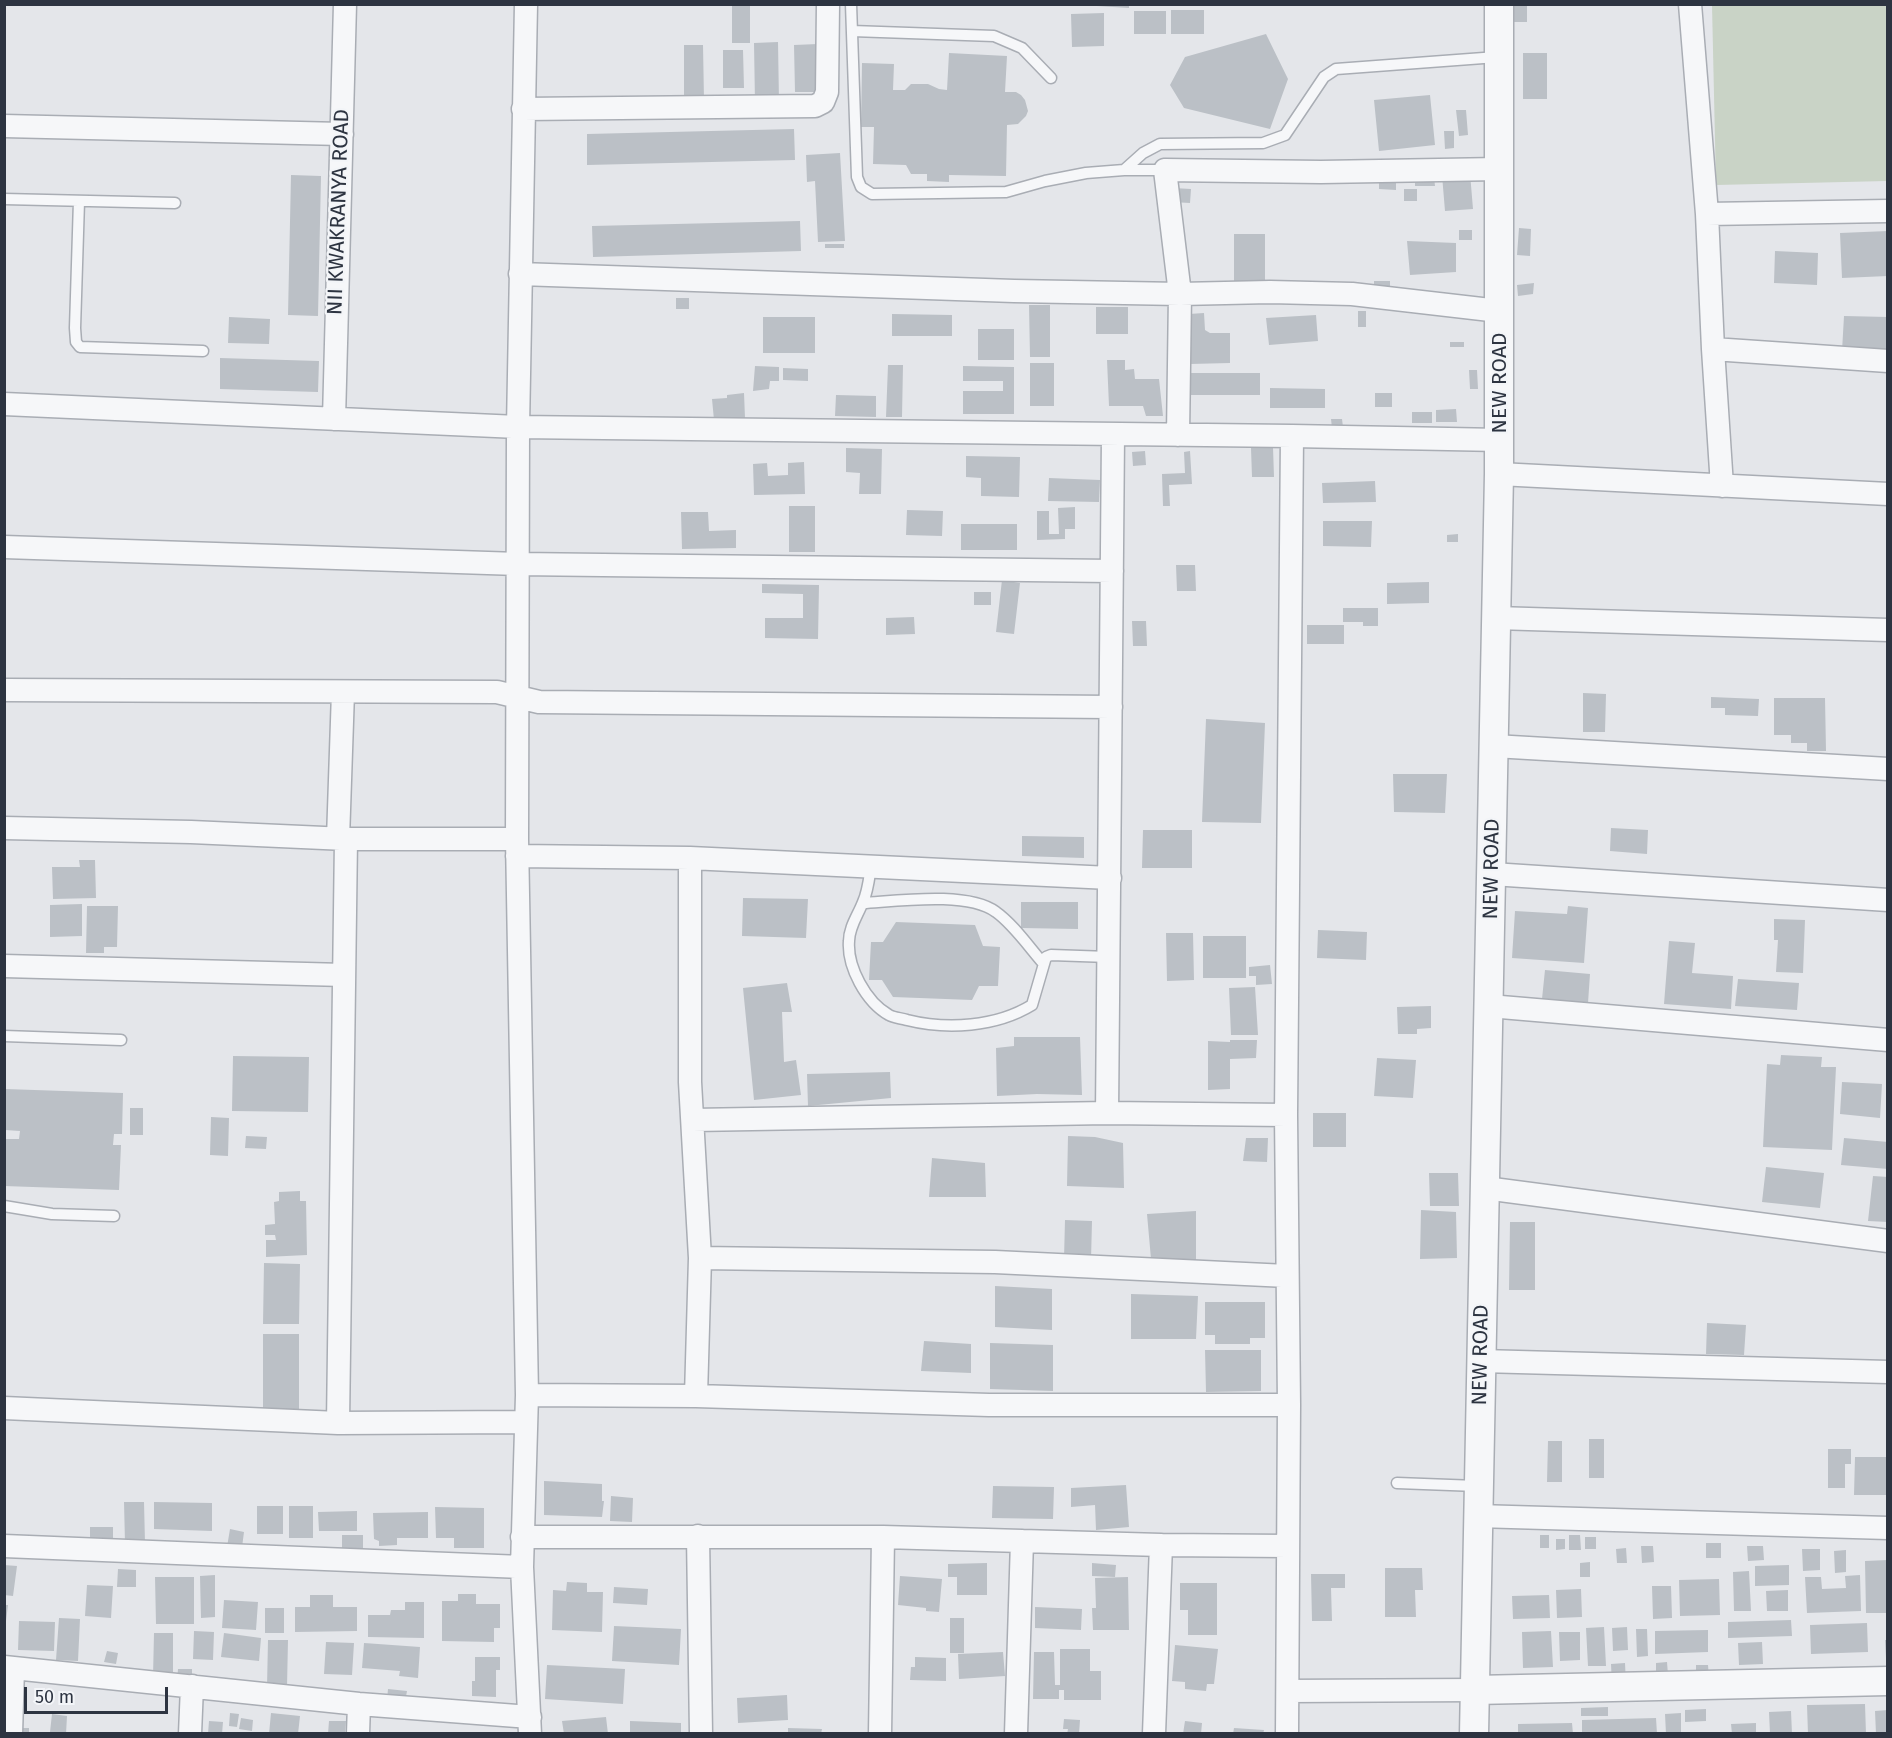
<!DOCTYPE html>
<style>
body{margin:0}
#map{position:relative;width:1892px;height:1738px;overflow:hidden;background:#e4e6ea;font-family:"Fira Sans",sans-serif}
canvas{display:block}
.frame{position:absolute;inset:0;border:6px solid #2d3441;pointer-events:none}
.scale{position:absolute;left:24px;top:1687px;width:144px;height:27px;box-sizing:border-box;border:3px solid #2d3441;border-top:0;padding-left:8px;font-size:18px;line-height:21px;white-space:nowrap;color:#2d3441;-webkit-text-stroke:4px #f3f5f8;paint-order:stroke}
</style>
<div id="map">
<canvas width="1892" height="1738"></canvas>
<div class="frame"></div>
<div class="scale">50 m</div>
</div>
<script>
const context = document.querySelector('canvas').getContext('2d');
context.lineJoin = 'round';
function paint(path, color) { context.fillStyle = color; context.fill(path, 'evenodd'); }
function stroke(path, color, width, dash) { context.strokeStyle = color; context.lineWidth = width; context.lineCap = dash ? 'butt' : 'round'; context.setLineDash(dash || []); context.stroke(path); }
function label(font, color, halo, rows, align = 'center') {
  context.font = font + ' "Fira Sans",sans-serif'; context.lineWidth = 4.5; context.setLineDash([]); context.textBaseline = 'middle'; context.strokeStyle = halo; context.fillStyle = color; for (const [text, x, y, turn = 0] of rows) {
    context.save(); context.translate(x, y); context.rotate((+turn || 0) * Math.PI / 180); context.textAlign = isNaN(turn) ? turn : align; if (halo) context.strokeText(text, 0, 0); context.fillText(text, 0, 0); context.restore();
  }
}
const green = new Path2D(`
 M1712,5H1887V181L1716,185Z`);
const building = new Path2D(`
 M1097,4H1129V8L1097,6Z
 M1513,4H1527V22H1513Z
 M732,6H750V43H732Z
 M1171,10H1204V34H1171Z
 M1134,11H1166V34H1134Z
 M1104,13V46L1072,47L1071,14Z
 M1266,34L1288,79L1270,129L1184,108L1170,85L1185,57Z
 M778,42L779,102L755,103L754,43Z
 M818,44L819,92H795L794,45Z
 M684,45H703L704,100L684,101Z
 M723,50H743L744,88H723Z
 M949,53L1007,56L1005,92H1016L1021,95L1025,100L1028,111L1026,116L1018,124L1007,125L1006,176L949,175V182L927,181V174H911L906,165L873,164L874,127H861L862,63L894,64L893,90H905L911,84H928L939,89L947,90Z
 M1523,53H1547V99H1523Z
 M1430,95L1435,145L1379,151L1374,100Z
 M1456,110H1466L1468,135L1459,136Z
 M794,129L795,160L587,165V134Z
 M1444,131H1454V148L1445,149Z
 M840,153L845,241L818,242L815,181L807,182L806,155Z
 M1470,173L1473,209L1445,211L1442,175Z
 M291,175L321,176L318,316L288,315Z
 M1415,177H1434L1435,186H1415Z
 M1379,181L1396,182V190L1379,189Z
 M1173,188L1191,189L1190,203L1172,202Z
 M1404,189H1417V201H1404Z
 M800,221L801,251L593,257L592,226Z
 M1519,228L1531,229L1530,256L1517,255Z
 M1459,230H1472V240H1459Z
 M1888,231V276L1842,278L1840,233Z
 M1234,234H1265V283H1234Z
 M1407,241L1456,243V272L1410,275Z
 M825,244H844V248H825Z
 M1775,251L1818,253L1817,285L1774,283Z
 M1374,281H1390V290H1374Z
 M1534,283L1533,294L1518,296L1517,285Z
 M676,298H689V309H676Z
 M1029,305H1050V357H1030Z
 M1096,307H1128V334H1096Z
 M1358,311H1366V327H1358Z
 M1204,313L1205,330L1210,333H1230V363L1190,364L1189,314Z
 M892,314L952,315V336H892Z
 M1316,315L1318,341L1269,345L1266,318Z
 M1844,316L1888,317V353L1842,351Z
 M229,317L270,319L269,344L228,343Z
 M763,317H815V353H763Z
 M978,329H1014V360H978Z
 M1450,342H1464V347H1450Z
 M220,358L319,361L318,392L220,389Z
 M1107,360H1125V370L1134,369L1135,379H1159L1163,416H1146L1143,406H1109Z
 M1030,363H1054V406H1030Z
 M888,365H903L902,417H886Z
 M755,366L779,367V381H770L769,389L753,391Z
 M963,366L1014,367V414H963V391H1003V381H963Z
 M783,368L808,369V381L783,380Z
 M1469,370H1477L1478,389H1470Z
 M1186,373H1260V395H1186Z
 M1270,388L1325,389V408H1270Z
 M744,393L745,418L714,420L712,399L727,398V395Z
 M1375,393H1392V407H1375Z
 M836,395L876,396V417L835,416Z
 M1456,409L1457,422H1436V410Z
 M1412,412H1432V423H1412Z
 M1331,419H1342L1343,427L1332,428Z
 M1273,447L1274,477H1252L1251,448Z
 M846,448L882,449L881,494H859L860,473L846,472Z
 M1145,451L1146,465L1133,466L1132,452Z
 M1190,451L1192,484L1169,485L1170,506H1163L1162,474L1185,473L1184,452Z
 M966,456L1020,457L1019,497L981,496V478L966,477Z
 M804,462L805,494L754,495L753,464L767,463L768,476L788,475V463Z
 M1049,478L1100,480L1099,502L1048,501Z
 M1375,481L1376,502L1323,503L1322,483Z
 M789,506H815V552H789Z
 M1075,507V529H1065V539L1037,540V511H1049V534H1059L1058,508Z
 M907,510L943,511L942,536L906,535Z
 M681,512H708L709,531L736,530V548L682,549Z
 M1323,521H1372L1371,547L1323,546Z
 M961,524H1017V550H961Z
 M1458,534V542H1447V535Z
 M1176,565H1195L1196,591H1177Z
 M1002,580L1020,583L1014,634L996,632Z
 M1429,582V603L1387,604V583Z
 M762,584L819,585L818,639L765,638V618H803V594L762,593Z
 M974,592H991V605H974Z
 M1343,608H1378V626H1363V622H1343Z
 M914,617L915,634L886,635V618Z
 M1132,621H1146L1147,646H1133Z
 M1307,625H1344V644H1307Z
 M1583,693L1606,694L1605,732H1583Z
 M1711,697L1759,699L1758,716L1725,715V708H1711Z
 M1774,698H1825L1826,751H1807V743H1791V735H1774Z
 M1206,719L1265,723L1261,823L1202,822Z
 M1393,774H1447L1445,813L1394,812Z
 M1611,828L1648,830L1647,854L1610,851Z
 M1143,830H1192V868H1142Z
 M1022,836L1084,837V858L1022,856Z
 M79,860H95L96,898L53,899L52,867H80Z
 M743,898L808,899L806,938L742,936Z
 M1021,902H1078V929L1021,928Z
 M82,904V936L50,937V905Z
 M87,906H118L117,947H104V953H86Z
 M1568,906L1588,908L1584,963L1512,958L1515,911L1567,914Z
 M1774,919L1805,920L1803,973L1776,972L1778,940H1774Z
 M896,922L975,925L983,946L1000,947L998,986H979L972,1000L893,997L882,980H869L871,942H883Z
 M1318,930L1367,932L1366,960L1317,958Z
 M1166,933H1193L1194,980L1167,981Z
 M1203,936H1246V978H1203Z
 M1669,941L1695,943L1692,973L1733,976L1731,1009L1664,1004Z
 M1270,965L1272,984L1256,985V976H1249V967Z
 M1545,970L1590,974L1588,1003L1542,999Z
 M1738,979L1799,983L1797,1010L1735,1006Z
 M787,983L792,1012H782L784,1062L796,1060L801,1095L754,1100L743,988Z
 M1255,987L1258,1035H1231L1229,988Z
 M1431,1006V1028L1417,1029V1034H1398L1397,1007Z
 M1014,1037H1080L1082,1095L1037,1094L997,1096L996,1048L1014,1046Z
 M1230,1040H1257L1256,1058L1230,1059V1089L1208,1090V1041L1230,1042Z
 M1781,1055L1822,1057L1821,1067H1836L1832,1150L1763,1147L1767,1064L1780,1065Z
 M233,1056L309,1057L308,1112L232,1111Z
 M1377,1058L1416,1060L1413,1098L1374,1096Z
 M890,1072L891,1098L808,1106L807,1074Z
 M1842,1082L1882,1084L1880,1118L1840,1114Z
 M5,1089L123,1093L122,1134H114L113,1145H121L119,1190L4,1186V1139H19L20,1131L5,1130Z
 M130,1108H143V1135H130Z
 M1313,1113H1346V1147H1313Z
 M211,1117L229,1118L228,1156L210,1155Z
 M246,1136L267,1137L266,1149L245,1148Z
 M1068,1136L1095,1137L1123,1143L1124,1188L1067,1186Z
 M1246,1138H1268L1267,1162L1243,1161Z
 M1844,1138L1888,1142V1169L1841,1165Z
 M932,1158L985,1163L986,1197H929Z
 M1766,1167L1824,1173L1820,1208L1762,1202Z
 M1429,1173H1458L1459,1206H1430Z
 M1873,1176L1888,1177V1222L1868,1221Z
 M300,1191V1201H306L307,1255L266,1257V1240H276L275,1235H265V1225L275,1224L274,1202L279,1201V1192Z
 M1421,1210L1456,1212L1457,1258L1420,1259Z
 M1196,1211V1262L1151,1259L1147,1214Z
 M1065,1220L1092,1221L1091,1260L1064,1259Z
 M1510,1222H1535V1290H1509Z
 M264,1263L300,1264L299,1324H263Z
 M995,1286L1052,1289V1330L995,1327Z
 M1131,1294L1198,1296L1196,1339H1131Z
 M1205,1302H1265V1338H1250V1344H1215V1335H1205Z
 M1707,1323L1746,1325L1744,1355L1706,1354Z
 M263,1334H299V1409H263Z
 M924,1341L971,1344V1373L921,1371Z
 M990,1343L1053,1345V1391L990,1389Z
 M1205,1350H1261V1391L1206,1392Z
 M1589,1439H1604V1478H1589Z
 M1548,1441H1562V1482H1547Z
 M1828,1449H1851V1464H1845V1488H1828Z
 M1855,1457H1888L1887,1495H1854Z
 M544,1481L602,1484V1501H604L602,1517L544,1515Z
 M1126,1485L1129,1527L1096,1530L1095,1505L1071,1507V1488Z
 M993,1486L1054,1487L1053,1519L992,1518Z
 M611,1496L633,1498L632,1522L610,1521Z
 M124,1502H144L145,1543H125Z
 M154,1502L212,1503V1531L154,1529Z
 M257,1506H283V1534H257Z
 M289,1506H313V1538H289Z
 M435,1507L484,1508V1548H454V1538H436Z
 M357,1511V1531H319L318,1512Z
 M428,1512V1538H397V1545L379,1546V1541L374,1539L373,1513Z
 M90,1527H113V1538H90Z
 M230,1529L244,1532L241,1555L226,1553Z
 M342,1535H363V1559H342Z
 M1540,1535H1549V1548H1540Z
 M1569,1535H1580L1581,1550H1569Z
 M1585,1537H1596V1549H1585Z
 M1556,1539H1565V1549L1556,1550Z
 M1706,1543H1721V1558H1706Z
 M1641,1546H1653L1654,1562L1642,1563Z
 M1747,1546H1763L1764,1560L1748,1561Z
 M1626,1548L1627,1563H1617L1616,1549Z
 M1802,1549H1820V1570L1803,1571Z
 M1846,1550V1572L1835,1573L1834,1551Z
 M1888,1560V1613H1866L1865,1561Z
 M1590,1562V1577H1580V1563Z
 M987,1563V1595H957V1577H948V1564Z
 M1092,1563L1116,1565L1115,1577L1092,1576Z
 M4,1565L17,1566L13,1596L4,1595Z
 M1789,1565V1585L1755,1586V1566Z
 M1385,1568H1422L1423,1590H1415L1416,1617H1385Z
 M118,1569L136,1570V1587H117Z
 M1749,1571L1751,1611H1734L1733,1572Z
 M1311,1574H1345V1588H1331L1332,1621H1312Z
 M215,1575V1617L201,1618L200,1576Z
 M1860,1575L1861,1611L1807,1613L1805,1577H1821L1822,1589L1846,1588L1845,1576Z
 M900,1576L942,1579L939,1612L926,1611V1608L898,1605Z
 M155,1577H194V1624H156Z
 M1128,1577L1129,1630H1093L1092,1608H1096L1095,1578Z
 M1719,1579L1720,1615L1680,1616L1679,1580Z
 M567,1582L587,1583V1592H603L602,1632L552,1630L553,1590L566,1591Z
 M1180,1583H1217V1635H1188V1610H1180Z
 M87,1585L113,1586L111,1618L85,1616Z
 M1652,1586H1671L1672,1618L1653,1619Z
 M614,1587L648,1589L647,1605L613,1603Z
 M1581,1589L1582,1617L1557,1618L1556,1590Z
 M1788,1590V1611H1767L1766,1591Z
 M458,1594H476V1604H500V1628H494V1642L442,1641V1601H458Z
 M310,1595H333V1607H357V1631L295,1632V1607H310Z
 M1549,1595L1550,1618L1513,1619L1512,1596Z
 M224,1600L258,1602L256,1630L222,1628Z
 M405,1602H424V1638L368,1637V1615H390L391,1610H405Z
 M4,1605H8L6,1621H4Z
 M1035,1607L1082,1609L1081,1630L1035,1628Z
 M265,1608H284V1633H265Z
 M59,1618L80,1619L78,1661L56,1660Z
 M950,1618H964V1653H950Z
 M1791,1620L1792,1636L1728,1638V1622Z
 M19,1621L55,1622L54,1651L18,1650Z
 M1867,1623L1868,1652L1811,1654L1810,1625Z
 M614,1626L681,1629L679,1665L612,1661Z
 M1604,1627L1606,1666H1588L1586,1628Z
 M1627,1627L1628,1650L1613,1651L1612,1628Z
 M1636,1629H1647L1648,1656L1637,1657Z
 M1708,1630V1652L1655,1654V1631Z
 M194,1631L214,1632L213,1660L193,1659Z
 M1551,1631L1553,1667L1523,1668L1522,1632Z
 M1559,1632H1580V1660L1560,1661Z
 M154,1633H173V1677H153Z
 M224,1633L261,1638L259,1661L221,1657Z
 M268,1640H288L287,1687H267Z
 M1885,1640H1888V1658H1886Z
 M326,1642L354,1643L352,1675L324,1674Z
 M1762,1642L1763,1664L1739,1665L1738,1643Z
 M364,1643L420,1647L418,1678L399,1676L400,1671L362,1668Z
 M1175,1645L1218,1649L1214,1684H1207L1206,1691L1185,1689V1682L1172,1681Z
 M1060,1649H1090V1671H1101V1700H1064V1690H1059V1699H1033L1034,1652H1054L1055,1685H1060Z
 M107,1651L118,1653L116,1664L104,1662Z
 M1003,1652L1005,1676L959,1679L958,1654Z
 M475,1657H500V1670H496V1697L472,1696V1681H475Z
 M915,1657L946,1658V1681L910,1680L911,1667H915Z
 M1667,1662L1668,1675H1656V1663Z
 M1625,1663L1626,1684L1612,1685L1611,1664Z
 M547,1665L625,1669L623,1704L545,1699Z
 M1696,1665H1708L1709,1678H1696Z
 M178,1669H192V1683L177,1682Z
 M388,1689L407,1691L405,1702L387,1700Z
 M787,1695L788,1720L738,1723L737,1698Z
 M1865,1704L1866,1734H1808L1807,1705Z
 M1608,1707V1716H1581V1708Z
 M1706,1709V1721L1685,1722V1710Z
 M1888,1710V1734H1876L1875,1711Z
 M1791,1711L1792,1734H1770L1769,1712Z
 M230,1713L239,1714L237,1727L229,1726Z
 M271,1713L300,1716L298,1734H269Z
 M1681,1713V1734H1666L1665,1714Z
 M52,1714L67,1716L66,1734L50,1732Z
 M606,1717L608,1734H564L562,1721Z
 M241,1718L253,1720L252,1731L239,1729Z
 M1656,1718L1657,1734H1582V1720Z
 M1064,1719L1080,1720L1079,1734H1067L1068,1729H1063Z
 M209,1721L223,1722L222,1734H208Z
 M329,1721H346L345,1734H328Z
 M630,1721L681,1723V1734H630Z
 M1185,1721L1202,1723L1201,1734H1183Z
 M1572,1723L1573,1734H1518V1724Z
 M1756,1723V1734H1732L1731,1724Z
 M15,1728H29V1734H15Z
 M788,1728L822,1729L821,1734H788Z
 M1234,1728L1264,1730L1263,1734H1233Z`);
const service = new Path2D(`
 M851,4L857,177L861,187L872,194L1006,192L1045,181L1086,173L1124,170H1165
 M852,31L994,36L1022,48L1051,78
 M1124,170L1143,153L1160,144L1263,143L1285,135L1324,77L1336,69L1497,57
 M4,199L175,203
 M79,201L75,328L76,342L80,347L203,351
 M871,866C869,879 868,891 863,902C858,915 849,927 849,941C847,967 866,1002 889,1015C894,1018 901,1018 907,1020C947,1030 996,1027 1032,1005L1046,957L1051,955L1109,957
 M863,903C897,901 968,891 996,912C1013,924 1029,947 1043,963
 M4,1036L121,1040
 M4,1206L52,1214L114,1216
 M1397,1483L1477,1486`);
const minor = new Path2D(`
 M526,4L518,427L517,839L527,1395L522,1567L530,1734
 M1690,4L1707,214L1713,349L1722,486
 M523,109L815,106L823,102L827,92L828,4
 M4,126L342,134
 M1707,214L1888,211
 M520,274L1014,291L1180,294L1270,292L1352,294L1499,311
 M1713,349L1888,361
 M4,404L518,427L1292,436L1500,440
 M334,419L345,4
 M1178,435L1180,294L1165,170L1321,172L1499,169
 M1499,474L1888,494
 M4,547L518,564L1112,571
 M1496,618L1888,630
 M4,690L497,692L539,702L1111,707
 M1494,746L1888,769
 M4,828L191,832L346,839H517
 M338,839L343,692
 M517,856L690,858L1110,878
 M690,858V1082L700,1258L696,1396
 M1492,874L1888,900
 M4,966L344,975
 M1489,1006L1888,1040
 M1107,1113L1113,435
 M693,1120L1107,1113L1286,1115
 M1485,1188L1888,1241
 M700,1258L995,1262L1287,1276
 M1481,1361L1888,1372
 M527,1395L696,1396L989,1405H1289
 M4,1408L338,1423L525,1422
 M338,1423L346,839
 M1477,1516L1888,1528
 M698,1536L701,1734
 M522,1537H883L1161,1545L1288,1546
 M4,1546L522,1567
 M4,1667L359,1704L530,1717
 M1288,1691L1475,1690
 M11,1734L13,1668
 M190,1734L192,1686
 M358,1734L359,1704
 M880,1734L883,1537
 M1016,1734L1022,1541
 M1154,1734L1161,1545
 M1287,1734L1289,1405L1286,1115L1292,436`);
const tertiary = new Path2D(`
 M1475,1690L1888,1681
 M1474,1734L1499,474V4`);
const streetNames = [
 ["NII KWAKRANYA ROAD",339,212,-88],
 ["NEW ROAD",1500,383,-90],
 ["NEW ROAD",1492,869,-89],
 ["NEW ROAD",1481,1355,-89]
];
paint(green, '#c9d3c6');
paint(building, '#bbc0c6');
stroke(service, '#a9adb4', 13);
stroke(minor, '#a9adb4', 25);
stroke(tertiary, '#a9adb4', 31);
stroke(service, '#f6f7f9', 10);
stroke(minor, '#f6f7f9', 22);
stroke(tertiary, '#f6f7f9', 28);
label('21px', '#2d3441', '#f3f5f8', streetNames);
</script>
